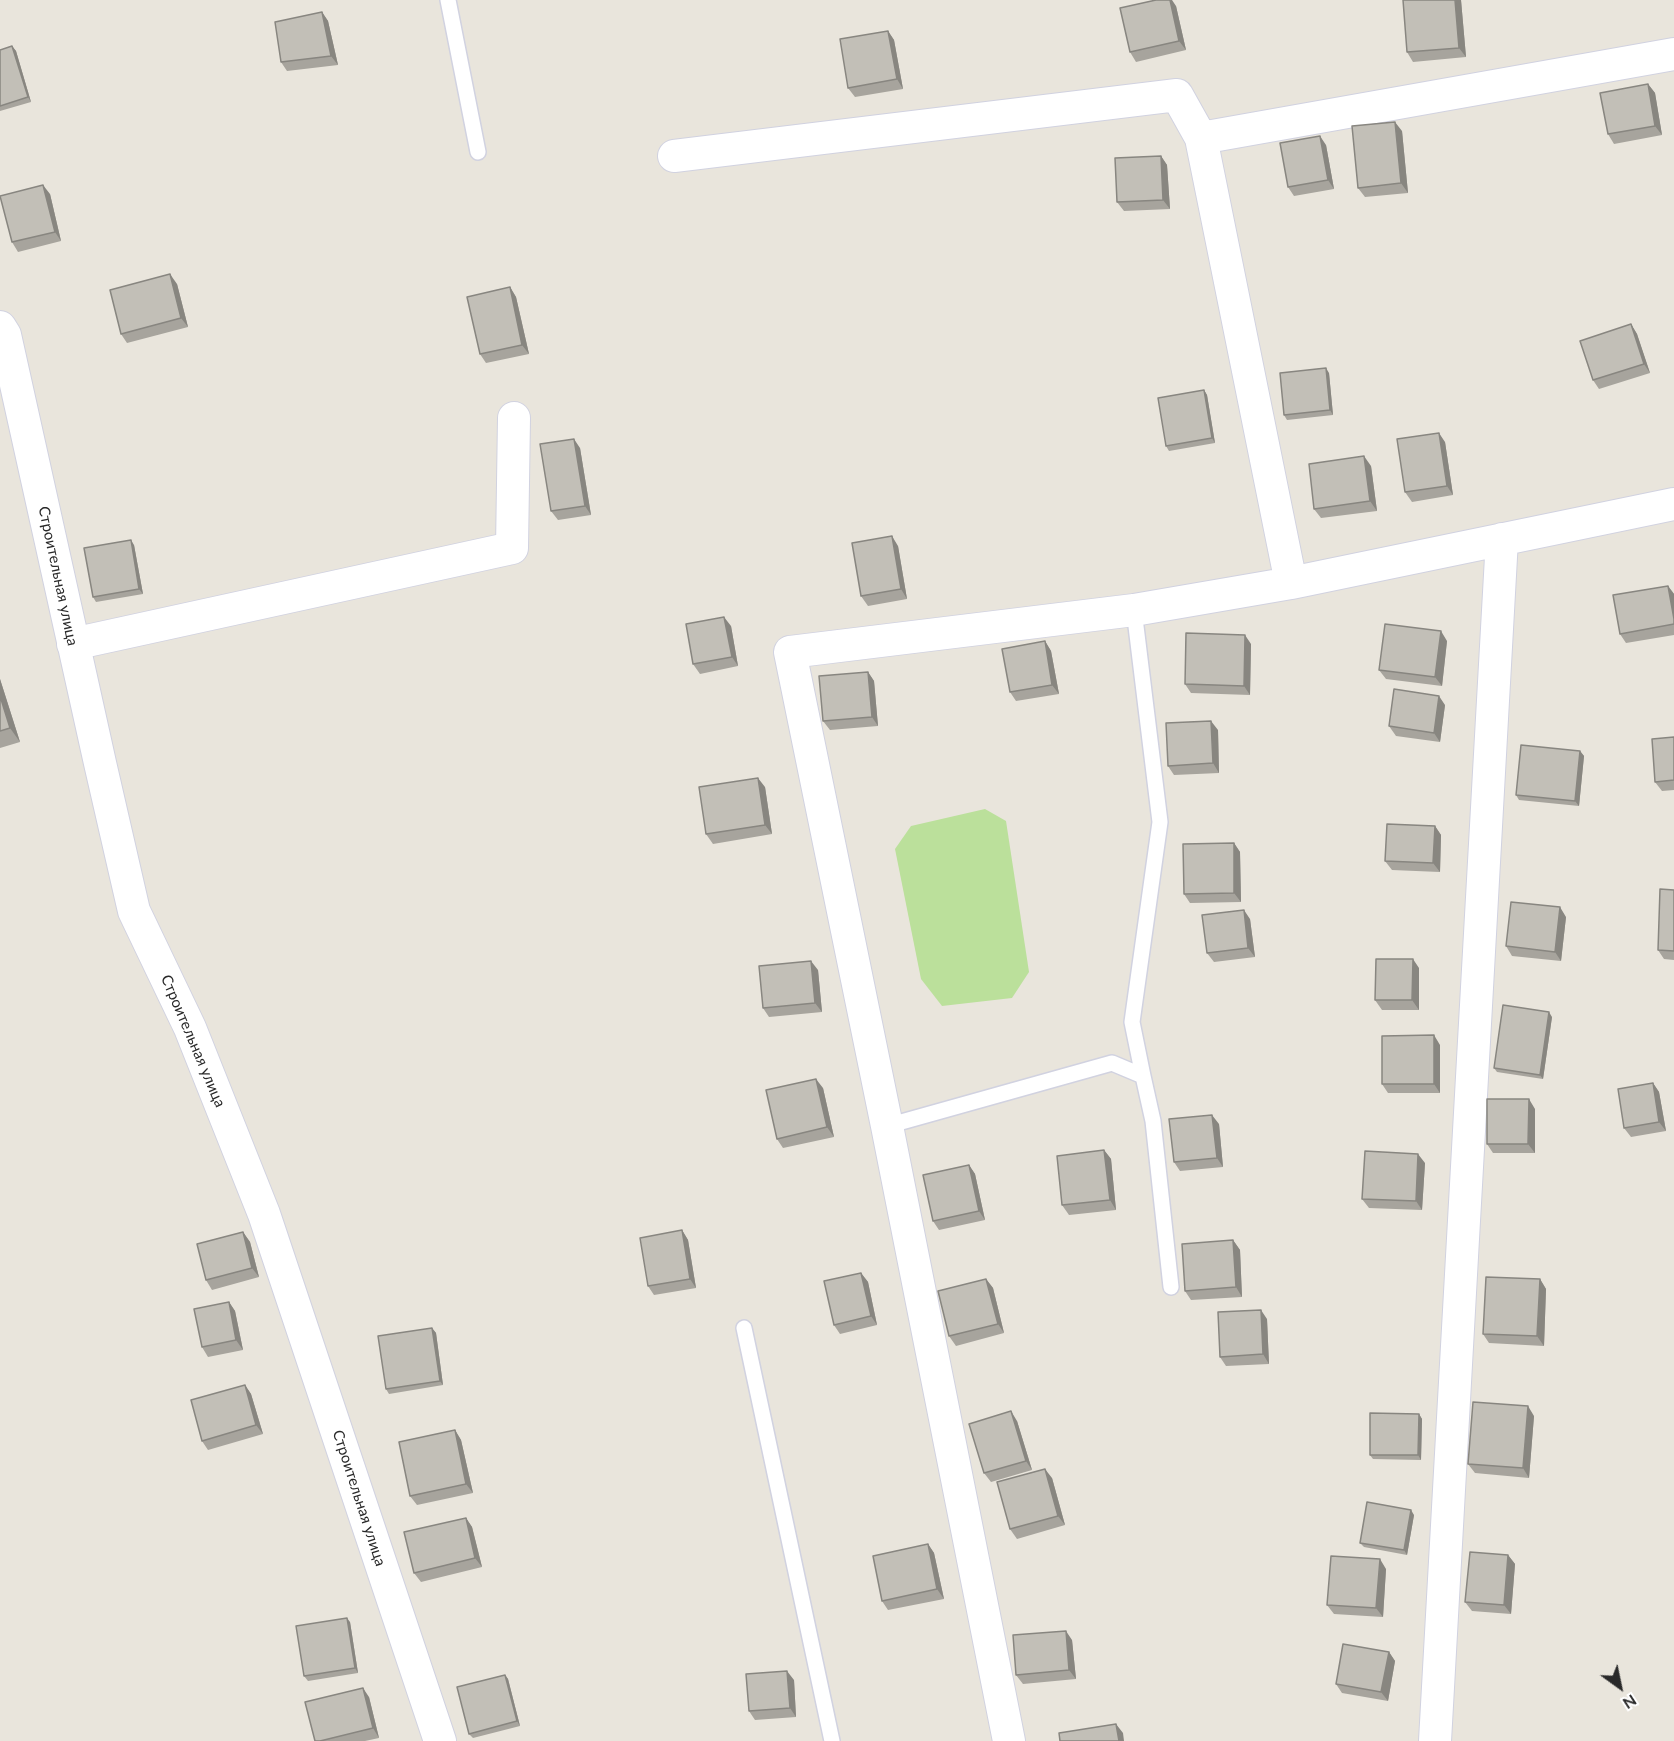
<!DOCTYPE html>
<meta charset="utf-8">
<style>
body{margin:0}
#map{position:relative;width:1674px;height:1741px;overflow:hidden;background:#e9e5dc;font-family:Lato,sans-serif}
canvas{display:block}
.north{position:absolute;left:1590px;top:1657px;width:60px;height:60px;-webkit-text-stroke:4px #fff;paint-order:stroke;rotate:147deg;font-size:16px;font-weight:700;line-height:24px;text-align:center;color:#292929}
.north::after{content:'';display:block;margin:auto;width:21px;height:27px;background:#292929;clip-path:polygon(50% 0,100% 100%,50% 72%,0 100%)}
</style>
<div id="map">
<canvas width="1674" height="1741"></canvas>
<div class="north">N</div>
</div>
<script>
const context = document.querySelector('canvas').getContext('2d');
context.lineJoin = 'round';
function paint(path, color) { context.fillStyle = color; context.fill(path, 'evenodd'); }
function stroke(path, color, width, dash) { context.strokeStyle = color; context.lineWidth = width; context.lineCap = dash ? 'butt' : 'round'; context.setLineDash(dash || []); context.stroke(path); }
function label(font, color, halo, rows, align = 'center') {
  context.font = font + ' Lato,sans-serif'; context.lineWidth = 4.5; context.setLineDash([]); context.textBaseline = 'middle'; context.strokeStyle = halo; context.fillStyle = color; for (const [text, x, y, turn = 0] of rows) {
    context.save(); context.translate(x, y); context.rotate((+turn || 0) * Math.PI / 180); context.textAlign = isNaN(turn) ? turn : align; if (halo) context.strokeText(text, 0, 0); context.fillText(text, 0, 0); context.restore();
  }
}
const pitch = new Path2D(`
 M985,809L1006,821L1029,972L1012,998L942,1006L921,979L895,849L911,826Z`);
const service = new Path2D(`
 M448,0L478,152
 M1134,610L1160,822L1132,1022L1143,1076
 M887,1126L1112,1063L1143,1076L1153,1121L1171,1287
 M744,1328L832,1741`);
const minor = new Path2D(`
 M1201,138L1291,583
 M674,156L1177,95L1201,138L1674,54
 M0,327L5,335L100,763L134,911L190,1028L264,1214L440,1741
 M73,644L512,548L514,418
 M1009,1741L887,1126L790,652L1134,610L1291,583L1674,504
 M1435,1741L1502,539`);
const wall = new Path2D(`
 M1461,0L1466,57L1413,62L1407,52Z
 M1176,6L1186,50L1136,62L1130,52Z
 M322,12L328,21L338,65L287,71L281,62Z
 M888,31L894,40L903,89L855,97L848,88Z
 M12,46L16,51L31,102L0,111V50Z
 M1648,84L1655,93L1662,135L1614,144L1608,134Z
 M1402,131L1408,193L1365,197L1358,188Z
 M1326,145L1334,189L1294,196L1288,187Z
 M1161,156L1167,165L1170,209L1124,211L1117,202Z
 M50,194L61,241L18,252L12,242Z
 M177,284L188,327L127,343L121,334Z
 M510,287L516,297L529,354L486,363L480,354Z
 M1631,324L1637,334L1650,373L1599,389L1593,380Z
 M1329,373L1333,415L1287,420L1284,415Z
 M1204,390L1207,395L1215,443L1169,451L1166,446Z
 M1445,442L1453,495L1412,502L1405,492Z
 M580,448L591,515L558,520L551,511Z
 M1371,466L1377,511L1321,518L1314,509Z
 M134,545L143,594L96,602L93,597Z
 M898,546L907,599L868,606L861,596Z
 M1668,586L1674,594V635L1626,643L1620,634Z
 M731,626L738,666L700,674L693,664Z
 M1045,641L1051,651L1059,694L1016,701L1010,692Z
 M1447,641L1442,686L1386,679L1379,670Z
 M1251,644L1250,695L1191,693L1185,684Z
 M868,672L874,681L878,726L830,730L823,721Z
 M0,679L20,742L0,748Z
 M1445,705L1440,742L1396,736L1389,726Z
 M1218,730L1219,773L1174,775L1168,766Z
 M1674,737V790L1662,791L1655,782Z
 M1580,751L1584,756L1579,806L1519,800L1516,795Z
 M765,787L772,834L713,844L706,834Z
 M1435,826L1441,835L1440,872L1392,870L1385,861Z
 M1234,843L1240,852L1241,902L1190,903L1184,894Z
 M1674,890V960L1664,959L1658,950Z
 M1566,917L1561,961L1512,956L1506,946Z
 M1250,919L1255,957L1214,962L1207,953Z
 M1419,968V1010H1382L1375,1000Z
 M818,970L822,1012L769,1017L763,1008Z
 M1552,1017L1543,1079L1497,1072L1494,1068Z
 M1440,1045V1093H1388L1382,1084Z
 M1653,1083L1659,1092L1666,1131L1631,1137L1624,1128Z
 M823,1088L834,1137L783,1148L777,1139Z
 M1535,1109V1153H1493L1487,1144Z
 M1219,1124L1223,1167L1180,1171L1174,1162Z
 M1104,1150L1111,1159L1116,1210L1069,1215L1062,1205Z
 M1425,1163L1422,1210L1369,1208L1362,1199Z
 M969,1165L975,1174L985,1220L939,1230L933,1221Z
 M682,1230L688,1240L696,1288L654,1295L648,1286Z
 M243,1232L250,1242L259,1277L212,1290L206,1280Z
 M1233,1240L1240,1250L1242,1297L1191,1300L1185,1291Z
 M861,1273L868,1282L877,1325L840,1334L834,1325Z
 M986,1279L993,1288L1004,1333L956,1346L949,1336Z
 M1540,1279L1546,1289L1544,1346L1489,1343L1483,1334Z
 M229,1302L235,1311L243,1350L208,1357L202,1347Z
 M1267,1319L1269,1364L1226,1366L1220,1357Z
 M432,1328L436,1333L443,1385L389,1394L386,1389Z
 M245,1385L251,1394L263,1434L208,1450L202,1441Z
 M1419,1414L1422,1419L1421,1460L1373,1459L1370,1455Z
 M1534,1416L1529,1478L1475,1473L1468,1464Z
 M1017,1421L1032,1470L991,1482L984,1473Z
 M455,1430L461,1440L473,1493L417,1505L410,1496Z
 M1052,1478L1065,1525L1017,1539L1010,1529Z
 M1414,1515L1407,1555L1364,1547L1360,1543Z
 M466,1518L472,1527L482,1567L421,1582L414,1573Z
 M928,1544L934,1553L944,1599L888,1610L882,1601Z
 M1508,1555L1515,1564L1511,1614L1472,1611L1465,1602Z
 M1386,1569L1383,1617L1334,1614L1327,1605Z
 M350,1622L358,1673L308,1681L304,1676Z
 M1072,1640L1076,1679L1023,1684L1016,1675Z
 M1389,1652L1395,1661L1388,1701L1342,1693L1336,1684Z
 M505,1675L508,1679L520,1726L473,1738L469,1734Z
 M794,1680L796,1717L755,1720L749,1711Z
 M369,1697L379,1738L365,1741H315Z`);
const shadedWall = new Path2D(`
 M1170,0H1172L1176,6L1186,50L1179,41Z
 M1455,0H1461L1466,57L1459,48Z
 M322,12L328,21L338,65L331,56Z
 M888,31L894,40L903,89L897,79Z
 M12,46L16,51L31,102L28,97Z
 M1648,84L1655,93L1662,135L1655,126Z
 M1395,122L1402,131L1408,193L1401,183Z
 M1320,136L1326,145L1334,189L1328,180Z
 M1161,156L1167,165L1170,209L1163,200Z
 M43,185L50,194L61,241L55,232Z
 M170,274L177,284L188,327L181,318Z
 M510,287L516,297L529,354L522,345Z
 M1631,324L1637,334L1650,373L1644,364Z
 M1326,368L1329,373L1333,415L1330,410Z
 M1204,390L1207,395L1215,443L1212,438Z
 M1439,433L1445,442L1453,495L1447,486Z
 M574,439L580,448L591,515L585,506Z
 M1364,456L1371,466L1377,511L1370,501Z
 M892,536L898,546L907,599L901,589Z
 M131,540L134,545L143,594L139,589Z
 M1668,586L1674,594V619Z
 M724,617L731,626L738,666L732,657Z
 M1441,631L1447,641L1442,686L1435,677Z
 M1245,635L1251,644L1250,695L1244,686Z
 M1045,641L1051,651L1059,694L1052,685Z
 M868,672L874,681L878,726L872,717Z
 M0,679L20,742L10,728L0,696Z
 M1439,696L1445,705L1440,742L1434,733Z
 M1211,721L1218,730L1219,773L1213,763Z
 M1580,751L1584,756L1579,806L1575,801Z
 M758,778L765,787L772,834L765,825Z
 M1435,826L1441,835L1440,872L1433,863Z
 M1234,843L1240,852L1241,902L1234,893Z
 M1560,907L1566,917L1561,961L1555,952Z
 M1244,910L1250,919L1255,957L1248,948Z
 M1413,959L1419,968V1010L1412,1000Z
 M811,961L818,970L822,1012L815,1003Z
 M1549,1012L1552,1017L1543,1079L1540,1075Z
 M1434,1035L1440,1045V1093L1434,1084Z
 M816,1079L823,1088L834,1137L827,1127Z
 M1653,1083L1659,1092L1666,1131L1659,1122Z
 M1529,1099L1535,1109V1153L1528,1144Z
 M1212,1115L1219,1124L1223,1167L1217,1158Z
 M1104,1150L1111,1159L1116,1210L1110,1200Z
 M1418,1154L1425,1163L1422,1210L1416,1201Z
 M969,1165L975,1174L985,1220L979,1211Z
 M682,1230L688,1240L696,1288L690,1279Z
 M243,1232L250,1242L259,1277L252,1268Z
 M1233,1240L1240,1250L1242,1297L1236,1287Z
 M861,1273L868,1282L877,1325L871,1316Z
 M986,1279L993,1288L1004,1333L998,1324Z
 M1540,1279L1546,1289L1544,1346L1537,1336Z
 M229,1302L235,1311L243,1350L236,1340Z
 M1261,1310L1267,1319L1269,1364L1263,1354Z
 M432,1328L436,1333L443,1385L440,1381Z
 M245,1385L251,1394L263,1434L256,1425Z
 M1528,1406L1534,1416L1529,1478L1523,1468Z
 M1011,1411L1017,1421L1032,1470L1026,1461Z
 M1419,1414L1422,1419L1421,1460L1418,1455Z
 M455,1430L461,1440L473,1493L466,1484Z
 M1045,1469L1052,1478L1065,1525L1058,1516Z
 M1411,1510L1414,1515L1407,1555L1404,1550Z
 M466,1518L472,1527L482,1567L475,1558Z
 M928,1544L934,1553L944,1599L937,1589Z
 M1508,1555L1515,1564L1511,1614L1504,1605Z
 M1380,1559L1386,1569L1383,1617L1376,1608Z
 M347,1618L350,1622L358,1673L355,1668Z
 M1066,1631L1072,1640L1076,1679L1069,1670Z
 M1389,1652L1395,1661L1388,1701L1381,1692Z
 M787,1671L794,1680L796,1717L790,1708Z
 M505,1675L508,1679L520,1726L517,1721Z
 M363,1688L369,1697L379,1738L373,1728Z
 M1116,1724L1123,1733L1124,1741H1119Z`);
const building = new Path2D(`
 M1156,0H1170L1179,41L1130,52L1120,8Z
 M1403,0H1455L1459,48L1407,52Z
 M322,12L331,56L281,62L275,22Z
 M888,31L897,79L848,88L840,39Z
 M12,46L28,97L0,106V50Z
 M1648,84L1655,126L1608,134L1600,93Z
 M1395,122L1401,183L1358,188L1352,126Z
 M1320,136L1328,180L1288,187L1280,143Z
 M1161,156L1163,200L1117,202L1115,158Z
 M43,185L55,232L12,242L0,196Z
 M170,274L181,318L121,334L110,290Z
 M510,287L522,345L480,354L467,297Z
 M1631,324L1644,364L1593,380L1580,341Z
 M1326,368L1330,410L1284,415L1280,373Z
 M1204,390L1212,438L1166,446L1158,398Z
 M1439,433L1447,486L1405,492L1397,439Z
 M574,439L585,506L551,511L540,444Z
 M1364,456L1370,501L1314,509L1309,464Z
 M892,536L901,589L861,596L852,543Z
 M131,540L139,589L93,597L84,548Z
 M1668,586L1674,619V624L1620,634L1613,595Z
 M724,617L732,657L693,664L686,624Z
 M1385,624L1441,631L1435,677L1379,670Z
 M1186,633L1245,635L1244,686L1185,684Z
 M1045,641L1052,685L1010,692L1002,649Z
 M868,672L872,717L823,721L819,676Z
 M1394,689L1439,696L1434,733L1389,726Z
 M0,696L10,728L0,731Z
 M1211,721L1213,763L1168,766L1166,723Z
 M1674,737V780L1655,782L1652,739Z
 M1521,745L1580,751L1575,801L1516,795Z
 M758,778L765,825L706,834L699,787Z
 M1387,824L1435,826L1433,863L1385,861Z
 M1234,843V893L1184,894L1183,844Z
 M1660,889L1674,890V951L1658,950Z
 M1511,902L1560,907L1555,952L1506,946Z
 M1244,910L1248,948L1207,953L1202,915Z
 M1376,959H1413L1412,1000H1375Z
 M811,961L815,1003L763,1008L759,966Z
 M1503,1005L1549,1012L1540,1075L1494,1068Z
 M1434,1035V1084H1382V1036Z
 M816,1079L827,1127L777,1139L766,1090Z
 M1653,1083L1659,1122L1624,1128L1618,1089Z
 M1487,1099H1529L1528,1144H1487Z
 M1212,1115L1217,1158L1174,1162L1169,1119Z
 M1104,1150L1110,1200L1062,1205L1057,1156Z
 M1365,1151L1418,1154L1416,1201L1362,1199Z
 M969,1165L979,1211L933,1221L923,1175Z
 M682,1230L690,1279L648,1286L640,1238Z
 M243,1232L252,1268L206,1280L197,1244Z
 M1233,1240L1236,1287L1185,1291L1182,1244Z
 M861,1273L871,1316L834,1325L824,1281Z
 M1486,1277L1540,1279L1537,1336L1483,1334Z
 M986,1279L998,1324L949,1336L938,1291Z
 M229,1302L236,1340L202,1347L194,1309Z
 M1261,1310L1263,1354L1220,1357L1218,1312Z
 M432,1328L440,1381L386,1389L378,1336Z
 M245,1385L256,1425L202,1441L191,1400Z
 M1473,1402L1528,1406L1523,1468L1468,1464Z
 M1011,1411L1026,1461L984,1473L969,1424Z
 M1370,1413L1419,1414L1418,1455H1370Z
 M455,1430L466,1484L410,1496L399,1442Z
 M1045,1469L1058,1516L1010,1529L997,1482Z
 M1367,1502L1411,1510L1404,1550L1360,1543Z
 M466,1518L475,1558L414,1573L404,1532Z
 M928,1544L937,1589L882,1601L873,1556Z
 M1470,1552L1508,1555L1504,1605L1465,1602Z
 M1331,1556L1380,1559L1376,1608L1327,1605Z
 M347,1618L355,1668L304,1676L296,1626Z
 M1066,1631L1069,1670L1016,1675L1013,1635Z
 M1343,1644L1389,1652L1381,1692L1336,1684Z
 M787,1671L790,1708L749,1711L746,1674Z
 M505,1675L517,1721L469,1734L457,1687Z
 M363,1688L373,1728L320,1741H315L305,1702Z
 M1116,1724L1119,1741H1060L1059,1733Z`);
const streetNames = [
 ["Строительная улица",58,576,78],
 ["Строительная улица",193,1041,67],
 ["Строительная улица",359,1498,72]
];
paint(pitch, '#bbe09b');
stroke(service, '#d1d2e0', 18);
stroke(minor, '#d1d2e0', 34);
stroke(service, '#fff', 15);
stroke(minor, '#fff', 32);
paint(wall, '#a7a49d');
paint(shadedWall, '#888680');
paint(building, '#c2bfb7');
stroke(building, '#888680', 1.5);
label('15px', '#292929', '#fff', streetNames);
</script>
